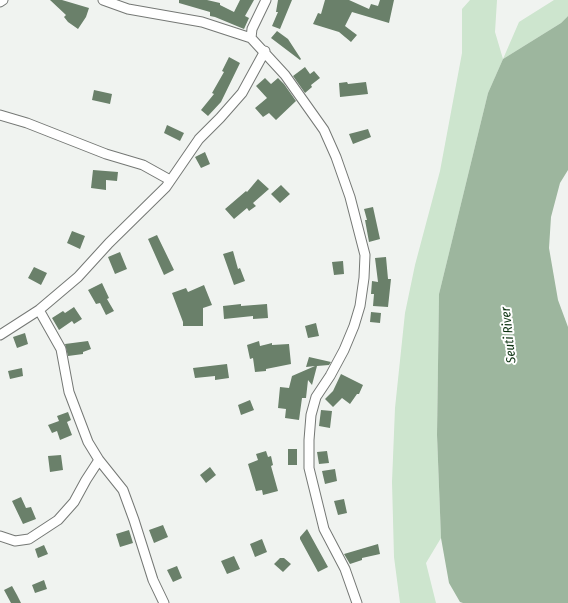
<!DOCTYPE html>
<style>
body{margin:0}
canvas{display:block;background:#f0f3f0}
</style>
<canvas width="568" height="603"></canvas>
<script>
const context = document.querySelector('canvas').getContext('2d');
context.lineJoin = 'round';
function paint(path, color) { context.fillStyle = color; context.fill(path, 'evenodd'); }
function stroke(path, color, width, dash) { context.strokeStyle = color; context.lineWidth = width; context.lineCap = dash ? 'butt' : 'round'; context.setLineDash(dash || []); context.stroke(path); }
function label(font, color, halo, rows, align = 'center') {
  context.font = font + ' "Fira Sans Condensed",sans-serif'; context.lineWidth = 4; context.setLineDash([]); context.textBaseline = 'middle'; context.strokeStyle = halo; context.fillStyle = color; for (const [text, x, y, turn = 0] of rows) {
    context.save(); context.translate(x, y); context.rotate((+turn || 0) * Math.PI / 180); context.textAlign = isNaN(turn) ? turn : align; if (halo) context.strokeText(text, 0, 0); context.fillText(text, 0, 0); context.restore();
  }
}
const green = new Path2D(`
 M470,0H497L495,32L503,59L519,22L554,0H568V16L561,23L503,59L488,93L439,294L437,435L441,538L426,563L436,603H400L394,557L392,482L395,408L405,313L415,265L440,171L462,53V9Z`);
const water = new Path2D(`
 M568,16V170L560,183L551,217L549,248L558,300L568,327V603H463L460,602L449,583L441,538L437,435L439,294L488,93L503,59L561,23Z`);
const building = new Path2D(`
 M50,0H62L89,8L86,17L78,29L68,22L64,17L66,15Z
 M179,0H207L220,3V5L234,12L240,0H254L245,16L249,18L244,29L215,17L210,16V12L179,3Z
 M278,0H292L280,29L272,26L278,12H276Z
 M325,0H349L369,9L371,4L378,6L380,0H394L389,23L352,12L345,26L357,35L351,42L339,32L313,24L318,13L321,14Z
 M277,31L288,39L301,59L300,60L271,38Z
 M229,57L240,63L221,102L208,116L201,110L214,94L212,93L224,72L222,71Z
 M305,67L310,74L314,71L320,78L311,85L312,87L305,93L293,76Z
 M265,78L271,84L278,78L284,84L296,101L276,120L269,113L263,117L255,108L267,98L256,86Z
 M347,82L348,84L366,82L368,94L340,97L339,83Z
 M94,90L112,94L110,104L92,100Z
 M167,125L184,133L180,141L164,133Z
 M368,129L371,137L353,144L349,134Z
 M205,152L210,164L201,168L195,157Z
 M93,170L118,172L117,181L106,180V190L91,188Z
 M258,179L269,189L253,203L256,206L249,211L247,208L234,219L225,209L246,191L247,192Z
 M281,185L290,194L280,203L271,194Z
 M373,207L380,239L369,242L365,220H367L364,209Z
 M72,231L85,236L80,249L67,243Z
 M157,235L174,270L164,275L148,239Z
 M233,251L238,269L240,268L245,281L234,285L223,254Z
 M120,252L127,269L115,274L108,257Z
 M386,257L388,279H391L388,307L373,306L374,294H371L372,281L378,282L375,258Z
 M343,261L344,274L334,275L332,262Z
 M34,267L47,273L41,285L28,278Z
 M102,283L109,298L107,299L114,311L106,315L100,303L96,304L88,290Z
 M204,285L212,305L203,308V326H183V322L172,293L186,288L188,292Z
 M241,304V306L267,304L268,318L253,319V316L224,319L223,306Z
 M74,307L82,319L74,324L72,321L59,330L52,318L63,311L65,313Z
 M371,312L381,313L380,323L370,322Z
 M316,323L319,336L308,338L305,326Z
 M25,333L28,344L17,348L13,337Z
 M88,341L91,349L83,352V354L68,356L65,344Z
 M259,341L260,346L272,343V345L289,344L291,364L266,369V371L255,372L253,358L250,359L247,345Z
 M309,357L331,362L329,365L317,366L312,385L308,380L306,398H302L299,420L285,418L286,409L278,408L280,387L289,388L292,376L315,366L306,367Z
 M227,364L229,378L215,380V376L195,378L193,368Z
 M22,368L23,376L10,379L8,371Z
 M341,374L363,385L359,394H357L350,404L342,398L333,407L325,399L333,391Z
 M250,400L254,410L241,415L238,405Z
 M321,410L332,411L330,428L319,426Z
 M68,412L71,420L67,422L72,435L60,440L57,431L52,433L48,425L59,421L57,416Z
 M288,449H297V465H288Z
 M266,451L268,457L271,456L273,465L271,466L278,491L263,495L262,490L256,491L248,464L258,460L256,454Z
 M327,451L329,463L319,464L317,452Z
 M61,455L63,470L50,472L48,456Z
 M210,467L216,475L206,483L200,475Z
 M335,469L337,481L325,484L322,471Z
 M21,497L26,508L31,507L36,519L23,524L12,501Z
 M344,499L347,513L338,515L334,501Z
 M163,525L168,537L154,543L149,530Z
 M307,529L328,567L318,572L300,539V537Z
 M129,530L133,543L120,547L116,534Z
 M262,539L267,552L255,557L250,544Z
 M378,544L380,554L362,558V560L350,564L344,554Z
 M44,545L48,554L38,558L35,549Z
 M234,556L240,569L227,574L221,561Z
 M280,558H284L291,564L283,572L274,564Z
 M177,566L182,578L173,582L167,570Z
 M44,580L47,589L35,593L32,585Z
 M12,586L17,595L21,603H11L4,590Z`);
const minor = new Path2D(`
 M103,0L128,9L202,22L251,38
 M266,0L252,29L251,38L285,75L324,130L336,157L350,197L365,255L364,278L360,306L354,326L344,350L330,376L316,397L311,415L309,440V468L324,529L345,569L357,603
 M0,2L3,0
 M0,115L27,123L106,154L143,165L170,180
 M39,310L61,349L69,392L88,442L99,460L123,490L134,520L153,580L164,603
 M0,335L39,310L78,277L109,243L166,187L199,139L220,118L242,93L265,51
 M0,536L15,541L29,539L58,520L74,502L86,480L99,460`);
const waterNames = [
 ["Seuti River",509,335,-96]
];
paint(green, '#cde5ce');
paint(water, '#9db69e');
paint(building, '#6a806a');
stroke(minor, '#757875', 11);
stroke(minor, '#fff', 9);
label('italic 13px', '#0b3210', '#fff', waterNames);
</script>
